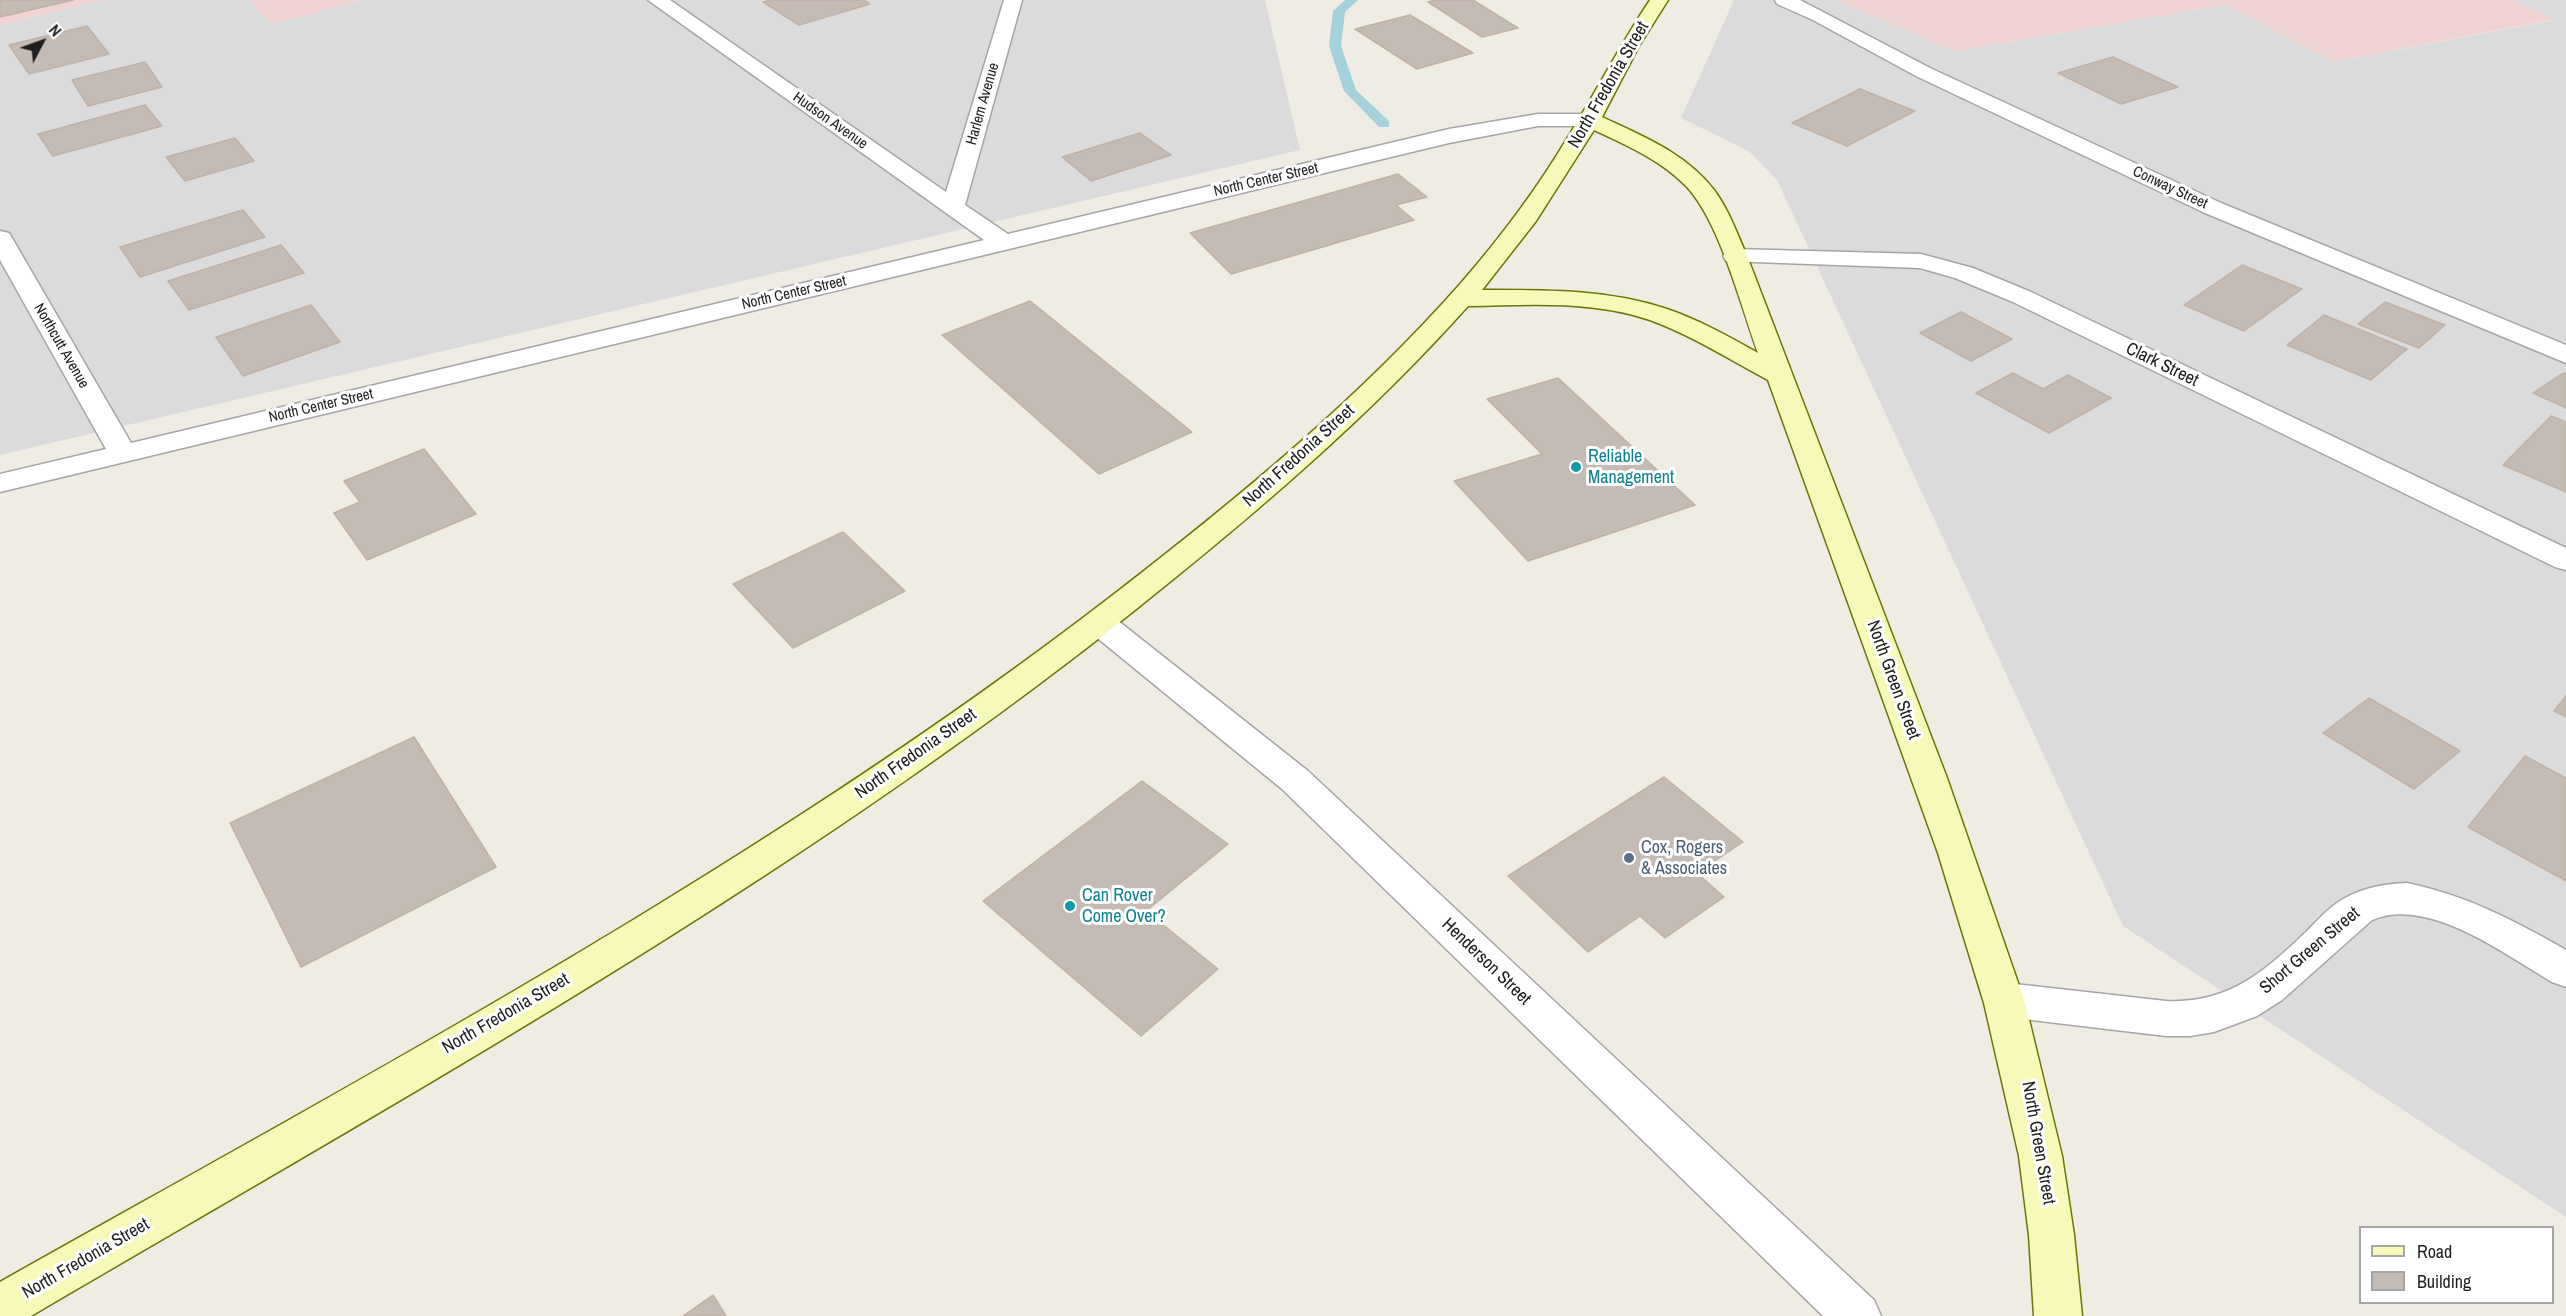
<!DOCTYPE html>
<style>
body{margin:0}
#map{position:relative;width:2566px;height:1316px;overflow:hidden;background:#efece4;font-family:"Archivo Narrow",sans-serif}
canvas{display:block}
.legend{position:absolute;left:2359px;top:1226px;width:195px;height:78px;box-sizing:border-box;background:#fff;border:2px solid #a5a5a5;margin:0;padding:8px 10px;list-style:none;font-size:18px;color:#1e1e1e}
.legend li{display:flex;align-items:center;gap:12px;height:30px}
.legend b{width:30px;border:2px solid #a5a5a5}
.north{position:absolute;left:12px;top:12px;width:60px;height:60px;-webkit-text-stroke:4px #fff;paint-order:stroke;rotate:49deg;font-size:16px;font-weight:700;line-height:24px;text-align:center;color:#1e1e1e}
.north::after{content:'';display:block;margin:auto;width:21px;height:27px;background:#1e1e1e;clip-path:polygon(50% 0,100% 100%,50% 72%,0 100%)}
</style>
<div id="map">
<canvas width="2566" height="1316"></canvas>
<ul class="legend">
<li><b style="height:8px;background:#f7f9b8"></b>Road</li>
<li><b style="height:16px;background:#c4bbb4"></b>Building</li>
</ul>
<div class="north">N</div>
</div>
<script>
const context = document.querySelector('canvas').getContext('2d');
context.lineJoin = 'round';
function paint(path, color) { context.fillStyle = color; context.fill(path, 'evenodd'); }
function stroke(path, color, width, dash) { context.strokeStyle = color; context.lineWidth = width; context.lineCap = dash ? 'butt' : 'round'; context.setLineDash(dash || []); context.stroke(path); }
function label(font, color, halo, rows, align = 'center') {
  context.font = font + ' "Archivo Narrow",sans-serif'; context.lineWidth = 6; context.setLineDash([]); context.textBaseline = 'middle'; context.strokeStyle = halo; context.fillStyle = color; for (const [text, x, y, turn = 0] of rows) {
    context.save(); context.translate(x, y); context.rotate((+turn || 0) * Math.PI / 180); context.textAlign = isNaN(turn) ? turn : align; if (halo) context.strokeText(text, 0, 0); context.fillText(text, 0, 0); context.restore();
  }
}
const residential = new Path2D(`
 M104,0H249L272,24L362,0H1265L1300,150L0,455V25Z
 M1734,0H1836L1954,51L2225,5L2334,62L2554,20L2512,0H2566V1217L2123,926L1777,180L1750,152L1681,118Z`);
const commercial = new Path2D(`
 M0,0H104L0,25Z
 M249,0H362L272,24Z
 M1836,0H2512L2556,19L2334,62L2225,5L1954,51Z`);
const stream = new Path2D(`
 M1345,0H1358L1345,12L1341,46L1356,90L1389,121V127H1379L1344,91L1329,46L1333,11Z`);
const building = new Path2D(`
 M0,0H73L0,17Z
 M772,0H864L870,4L799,25L763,2Z
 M1435,0H1473L1518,28L1482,37L1428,2Z
 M1410,15L1473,53L1417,69L1355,29Z
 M87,26L109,54L29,74L9,45Z
 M2113,57L2178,87L2121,104L2058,73Z
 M145,62L162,87L88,106L72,80Z
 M1860,89L1915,111L1847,146L1792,123Z
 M145,105L162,126L53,156L38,134Z
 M1140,133L1171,155L1091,181L1062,157Z
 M235,138L254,161L185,181L166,157Z
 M1398,174L1427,197L1396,205L1414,220L1231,274L1190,233Z
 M243,210L265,237L140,277L120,247Z
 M281,245L304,273L189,310L168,281Z
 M2242,265L2302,289L2244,331L2184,305Z
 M1030,301L1192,432L1099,474L942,335Z
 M2385,302L2445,325L2419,348L2358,324Z
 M311,305L340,342L243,376L216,337Z
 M1961,312L2012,339L1971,361L1920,333Z
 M2324,315L2407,349L2371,380L2287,345Z
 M2013,373L2043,389L2068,375L2111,398L2049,433L1976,393Z
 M2563,373L2566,374V408L2533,393Z
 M1558,378L1695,505L1528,561L1454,481L1542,454L1487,399Z
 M2551,416L2566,422V492L2503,465Z
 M424,449L476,514L367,560L334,513L360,502L344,481Z
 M843,532L905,591L793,648L733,584Z
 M2566,696V717L2554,711Z
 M2369,698L2460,751L2414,789L2323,733Z
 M414,737L496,867L301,967L230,823Z
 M2525,756L2566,778V881L2468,827Z
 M1664,777L1743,842L1697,873L1724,897L1665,938L1640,916L1588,952L1508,876Z
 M1142,781L1228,844L1146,911L1218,969L1141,1036L983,901Z
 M713,1295L726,1316H683Z`);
const street = new Path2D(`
 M648,0H670L946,192L1004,0H1022L965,205L1008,234L1449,129L1538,114H1590L1598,115L1601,120L1598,125L1590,126H1538L1449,143L0,492V474L106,449L0,260V231L9,233L12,238L131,443L984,240Z
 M1775,0H1800L1930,68L2221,203L2566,345V363L2205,213L1916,76L1813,20L1777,4Z
 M1735,249L1921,254L1973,268L2031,292L2566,548V570L2555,567L2013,302L1955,278L1920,268L1726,261L1723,256L1726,251Z
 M1101,613L1112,616L1308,771L1874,1300L1881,1316H1823L1282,789L1090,632L1085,624L1090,616Z
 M2407,883C2466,895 2515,921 2566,950V987L2552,982C2504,954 2428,896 2372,920L2282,1000L2257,1016L2214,1032L2190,1036H2166L2006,1017L1992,1012L1986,1000L1992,988L2006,983L2166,1001C2228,1004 2264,972 2306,932C2318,920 2330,906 2345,898C2365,887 2385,884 2407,883Z`);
const secondary = new Path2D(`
 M1650,0H1668L1639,46L1602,117C1642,136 1686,153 1714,190C1729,210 1737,234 1747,256L1947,778L2025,1003L2062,1156L2074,1235L2082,1316H2034L2029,1235L2019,1156L1984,1003L1938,853L1768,380C1729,359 1691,335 1650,320C1592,300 1528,305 1468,306C1368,418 1253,516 1135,610C792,883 408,1095 31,1316H0V1282C380,1068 767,862 1113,595C1236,500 1358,400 1461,283C1501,237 1537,189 1568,137C1596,92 1620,45 1650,0ZM1594,130C1626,145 1659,159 1685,185C1719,219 1741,306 1758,353C1728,336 1699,320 1667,309C1607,289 1544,290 1482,290L1536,221Z`);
const markers = [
 [1576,467,6,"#0f9aa8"],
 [1629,858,6,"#5c6f8a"],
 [1070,906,6,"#0f9aa8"]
];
const farStreetnames = [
 ["Harlem Avenue",983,104,-74],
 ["Hudson Avenue",830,121,35],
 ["North Center Street",1266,180,-13],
 ["Conway Street",2170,188,25],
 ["North Center Street",794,293,-13],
 ["Northcutt Avenue",61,346,60],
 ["North Center Street",321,406,-13]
];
const streetNames = [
 ["North Fredonia Street",1609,85,-60],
 ["Clark Street",2162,365,26],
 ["North Fredonia Street",1299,456,-42],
 ["North Green Street",1893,680,70],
 ["North Fredonia Street",916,754,-35],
 ["Short Green Street",2310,951,-40],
 ["Henderson Street",1486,962,44],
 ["North Fredonia Street",506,1014,-30],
 ["North Green Street",2038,1143,80],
 ["North Fredonia Street",86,1259,-30]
];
const cultureNames = [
 ["Reliable",1588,457],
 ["Management",1588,478],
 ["Can Rover",1082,896],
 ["Come Over?",1082,917]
];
const serviceNames = [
 ["Cox, Rogers",1641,848],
 ["& Associates",1641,869]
];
paint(residential, '#dcdbdb');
paint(commercial, '#f0d4d4');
paint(stream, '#a5d1dd');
paint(building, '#c4bbb4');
stroke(building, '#c1b2a7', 1.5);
stroke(street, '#a5a5a5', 3);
stroke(secondary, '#6b7605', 3);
paint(street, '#fff');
paint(secondary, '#f7f9b8');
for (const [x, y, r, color] of markers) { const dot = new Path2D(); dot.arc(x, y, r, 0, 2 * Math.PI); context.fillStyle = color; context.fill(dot); stroke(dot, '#fff', 2); }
label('15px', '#1e1e1e', '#fff', farStreetnames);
label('18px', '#1e1e1e', '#fff', streetNames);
label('18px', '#0d838f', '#fff', cultureNames, 'left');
label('18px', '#4e5e75', '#fff', serviceNames, 'left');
</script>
